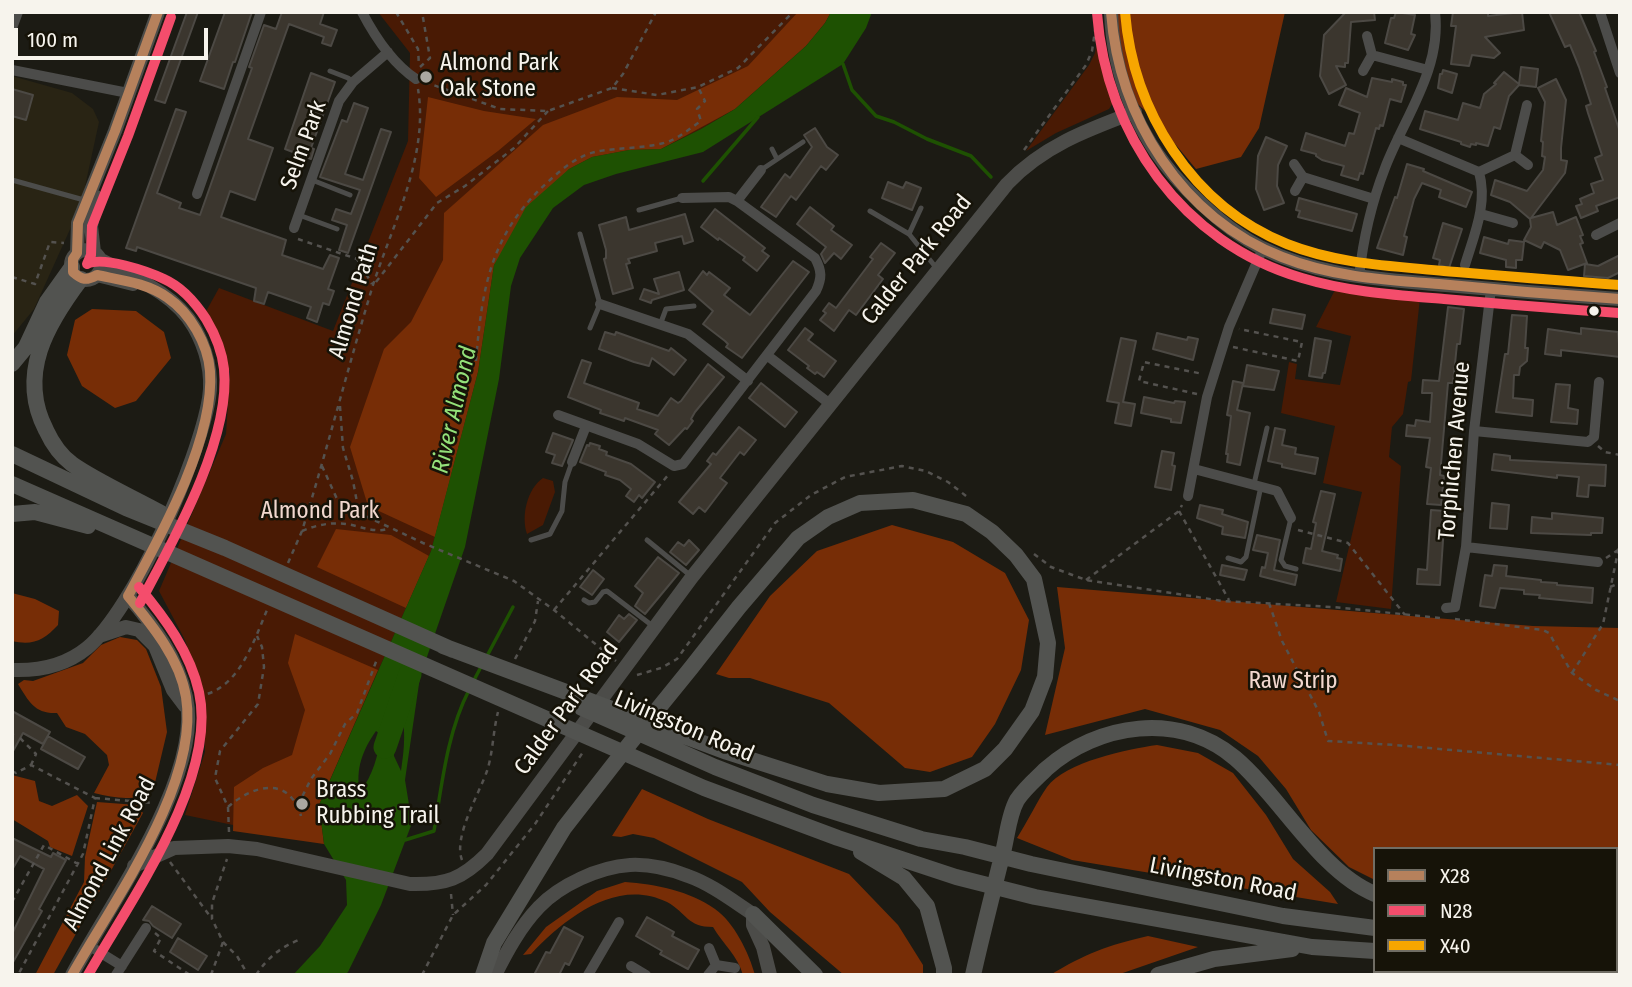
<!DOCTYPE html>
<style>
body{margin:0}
#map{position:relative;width:1632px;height:987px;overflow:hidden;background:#1c1b14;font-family:"Fira Sans Condensed",sans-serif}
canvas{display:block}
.frame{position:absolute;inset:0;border:14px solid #f7f4ed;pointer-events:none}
.legend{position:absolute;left:1373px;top:847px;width:245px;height:126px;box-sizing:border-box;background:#161308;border:2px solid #706d64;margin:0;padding:9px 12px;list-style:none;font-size:21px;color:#f7f4ed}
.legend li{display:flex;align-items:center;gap:14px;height:35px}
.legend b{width:35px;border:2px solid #706d64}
.scale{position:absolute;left:14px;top:28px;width:194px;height:32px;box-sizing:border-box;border:4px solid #f7f4ed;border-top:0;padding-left:9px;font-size:21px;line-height:24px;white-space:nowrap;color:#f7f4ed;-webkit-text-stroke:5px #161308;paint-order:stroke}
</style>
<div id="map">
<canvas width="1632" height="987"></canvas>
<div class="frame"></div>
<ul class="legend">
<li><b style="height:9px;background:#b6815c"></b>X28</li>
<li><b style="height:9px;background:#f44d6c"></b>N28</li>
<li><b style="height:9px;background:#f7a600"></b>X40</li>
</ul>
<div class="scale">100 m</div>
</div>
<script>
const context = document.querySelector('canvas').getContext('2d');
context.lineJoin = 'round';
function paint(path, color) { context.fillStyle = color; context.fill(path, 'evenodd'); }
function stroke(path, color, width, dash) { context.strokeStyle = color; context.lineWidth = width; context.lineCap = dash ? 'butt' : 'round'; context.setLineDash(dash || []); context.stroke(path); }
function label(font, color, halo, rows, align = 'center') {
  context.font = font + ' "Fira Sans Condensed",sans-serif'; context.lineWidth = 5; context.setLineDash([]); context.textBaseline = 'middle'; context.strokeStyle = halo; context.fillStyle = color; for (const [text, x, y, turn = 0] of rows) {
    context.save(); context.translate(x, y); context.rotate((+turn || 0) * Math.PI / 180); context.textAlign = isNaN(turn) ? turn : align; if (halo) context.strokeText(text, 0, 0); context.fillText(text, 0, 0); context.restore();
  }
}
const built = new Path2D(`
 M12,76L72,93L93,109L99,122L81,205L34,309L12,336Z`);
const green = new Path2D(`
 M378,12H831L735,109L701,129L661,149L526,207L431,551L319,805L324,844L185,815L205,752L203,689L184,638L159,591L226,434L230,372L204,315L219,288L333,331L408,141L410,53Z
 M1099,28H1102L1115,92L1114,101L1109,109L1056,133L1026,151L1089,65L1095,53Z
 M1338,284L1420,298L1411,381L1408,382L1403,414L1392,427L1389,457L1401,466L1391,609L1336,602L1362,492L1323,483L1335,426L1281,413L1289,362L1297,364L1295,379L1340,385L1351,336L1316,327Z
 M543,478L553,481L555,492L543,525L527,534C521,516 527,489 543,478Z`);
const forest = new Path2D(`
 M798,12H831L825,23L806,46L735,109L661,149L629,150L592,157L569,169L494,265L478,372L435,537L368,506L350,447L384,349L411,322L443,260L444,213L543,125L617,97L677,100L748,66Z
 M1111,12H1285L1259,128L1241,157L1196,169L1156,121L1127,94Z
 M428,97L484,111L536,119L498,151L436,197L419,178Z
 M92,309L136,311L164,332L171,358L136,401L115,408L82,386L67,355L75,320Z
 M892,525L953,542L1005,573L1029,620L1021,670L995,724L972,757L930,772L905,768L829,703L750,678H729L716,674L770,596L817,551Z
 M336,529L391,535L429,556L406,608L317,567Z
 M1057,587L1533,626L1620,628V910H1616V849H1375V880L1349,867L1311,830L1286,789L1258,756L1220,730L1145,709L1045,735L1065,648Z
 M12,593L35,599L59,611L58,625C44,640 33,646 12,641Z
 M295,634L378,670L319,805L324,844L233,831L234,787L263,768L292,755L305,710L288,663Z
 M120,637L137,640L146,649L161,687L167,732L153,791C133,802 116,798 94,793L109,765L107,755L85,734L66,727L57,713C35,714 29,702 18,684L24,680L33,681L83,663L101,645Z
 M1157,745L1198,753L1233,773L1266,815L1293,859L1330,892L1338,904L1072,860L1017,838C1028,821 1036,803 1047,787C1065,762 1128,749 1157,745Z
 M12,775L35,781L39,801L52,806L77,795L88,806L72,856L50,847L48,841L12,819Z
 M642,789L708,819L849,874L898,925L923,965V975H844L770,912L742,882L654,838L633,834L621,837L612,836Z
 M97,802L137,805L143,813L53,975H35L84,882L85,857Z
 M625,882C655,884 690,891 715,909C734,922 749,953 755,975H743C738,956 723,944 713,927C687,927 687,913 667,902C616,877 564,919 531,954L523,955L546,927L597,891Z
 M1148,936L1198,947L1117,975H1050C1085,954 1108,945 1148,936Z`);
const water = new Path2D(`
 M831,12H872L866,28L843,64L703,152L616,174L584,185L553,208L520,258L511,286L499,379L465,547L420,677L405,780L412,823L381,905L348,972L345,975H293L320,946L347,905L346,880L324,844L319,805L431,551L478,372L494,265L526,207L569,169L592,157L629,150L661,149L701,129L735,109L806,46L825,23ZM396,696C407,720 405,745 401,771L394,756ZM376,731L381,735C378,756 373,775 360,792C355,770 363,749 376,731Z`);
const stream = new Path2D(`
 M843,64L852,90L876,116L894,122L927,139L971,156L991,177
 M703,181L758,117
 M487,656L513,607
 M474,680L482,665
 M405,840L434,831C442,784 447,733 469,690`);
const river = new Path2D(`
 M385,747L410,674`);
const building = new Path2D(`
 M187,12H198L165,103L155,100Z
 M225,12H252L235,62H233L224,89L200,81Z
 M282,12H324L320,24L337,30L331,46L322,43L324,37L289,24L248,139L273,148L255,200L230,191L221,217L286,240L282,255L323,269L330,255L339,258L328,289L334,291L329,305L323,303L317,322L307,318L311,307L268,292L264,304L254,301L256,288L137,247L136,251L126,248L176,109L186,112L157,193L181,203L179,208L200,215L252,68L249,67L264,25L276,29Z
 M1346,12H1374L1375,20L1351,22L1348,63H1345V67L1336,66L1346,85L1329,94L1320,76L1324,35Z
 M1396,12L1415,15L1411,34L1415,35L1408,50L1385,43L1391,18H1394Z
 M1453,12H1488V16L1522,12L1524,30L1485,37L1500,53L1494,58L1472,55L1469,66L1451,64L1456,26H1451Z
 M1549,12H1579L1596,51L1594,52L1607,87L1605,88L1620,132V197L1596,206L1598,211L1581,218L1576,206L1582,204L1580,199L1594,193L1591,184L1603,180L1595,158L1602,155L1588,113L1586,106L1591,104L1579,67L1570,45L1565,47Z
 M1521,67L1538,69L1536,87L1519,85L1509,96L1500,129L1494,127L1488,146L1476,143V145L1471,144L1470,147L1461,144V142L1420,129L1425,111L1458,120L1463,103L1480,108L1484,94L1496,84L1494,83L1504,72L1519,84Z
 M1443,70L1457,74L1452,93L1438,88L1440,74H1442Z
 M311,73L335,82L311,148L314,149L311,159L285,149Z
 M1372,78L1392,82V79L1403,82V85H1406L1401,102L1390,99L1383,126L1380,125L1379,129L1376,128L1363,174L1360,173L1358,180L1341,175L1344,166L1322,160L1316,156V154L1301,150L1306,133L1345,146L1349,133L1354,134L1360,113L1339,105L1346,88L1367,97Z
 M1556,79L1566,100L1561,148V160L1567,161L1565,173L1531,218L1553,212L1557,225L1576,217L1583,235L1580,236L1583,243L1580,244L1587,263L1568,270L1560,250L1544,242L1541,248L1524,240L1531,227L1530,219L1510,202L1491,195L1495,180L1527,191L1543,170L1545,157L1542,156L1543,142L1541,141L1545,102L1538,88Z
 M12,89L33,95L26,120L12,116Z
 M354,103L368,108L345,174L363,180L381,129L391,132L348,253L339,250L347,225L332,220L336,209L351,214L360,190L320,177L342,120L347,122Z
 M815,128L827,147L838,155L826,170L821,166L796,200L791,196L776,217L761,207L785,174L790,178L812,147L804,135Z
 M1266,137L1287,146L1278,165L1277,186L1284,203L1264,210L1256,189L1258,156Z
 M1407,164L1424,169L1423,171L1472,192L1466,207L1439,197L1441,190L1422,183L1414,199L1404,236L1407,237L1403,255L1377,248L1395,197L1397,198Z
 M888,182L903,188L906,182L921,188L912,210L882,198Z
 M1299,198L1357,214L1352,231L1298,217L1300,211L1296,210Z
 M810,207L834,226L831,230L852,245L841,259L834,253L825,263L821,254L826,247L797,224Z
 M715,209L765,248L762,251L769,256L757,271L743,260L745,257L719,238L718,240L701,227Z
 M685,214L693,241L684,244L682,236L655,243L657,251L628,259L630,263L626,264L633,288L613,294L604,259L606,258V250L599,225L626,217L629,230Z
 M1443,223L1462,229L1449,268L1439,265L1440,260L1433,258Z
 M1484,237L1508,244L1509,240L1524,242L1522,260H1516V268L1506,267V260L1480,253Z
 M881,243L895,253L878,275L883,279L856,315L849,310L834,331L820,320L826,313L823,311L829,303L836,308L873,259L870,257Z
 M1620,255V272L1608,278L1584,276L1585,264L1598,266Z
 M793,261L809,272L742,358L726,347L728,344L725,341L703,324L713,311L689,290L703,271L707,275L709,272L730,288L724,295L750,315Z
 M679,272L684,290L652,300L651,303L640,299L644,289L659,294L654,279Z
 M1448,307L1464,309L1460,344H1457L1453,383H1448L1440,475L1444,476L1441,505L1427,504L1431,468L1426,467L1430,438L1406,436L1407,425L1415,426L1416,420L1430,422L1432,393H1422L1423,380L1439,381Z
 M1273,309L1305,315L1302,329L1270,323Z
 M1512,315L1527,316L1525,348H1528L1527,361L1520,367L1519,375H1514L1513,398L1533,400L1532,416L1496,412L1505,354H1508Z
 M805,328L813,334L808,340L836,361L824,377L817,372L815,374L807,368L809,366L788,350Z
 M1581,328L1618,332L1620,357L1561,350V356L1545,354L1548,329L1581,334Z
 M605,332L615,335L616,332L669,351L671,348L686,360L674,375L652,358L649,366L634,362L599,349Z
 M1157,333L1187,340L1188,337L1198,339L1193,360L1153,349Z
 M1121,338L1136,341L1123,402L1135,404L1131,426L1115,423L1119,403L1107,401Z
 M1315,338L1331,341L1325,373H1323L1322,378L1309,376Z
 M582,360L591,363L584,383L639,403L637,409L658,416L671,398L678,403L681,401L708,364L724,377L695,412L691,419L693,421L687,429L685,428L669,445L655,434L658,430L625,418L624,421L600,413L601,410L568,397Z
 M1247,365L1279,371L1274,390L1243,386Z
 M1233,381L1243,383L1237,410L1250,413L1240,465L1227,462L1228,454H1226L1230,425L1231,416L1227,415Z
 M761,383L797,412L785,427L749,398Z
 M1556,384L1570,385L1568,408L1578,410L1577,424L1551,422Z
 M1144,397L1174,403L1175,401L1185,402L1181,423L1171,422V419L1141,413Z
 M739,427L756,440L744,455L740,452L720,478L727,483L705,512L699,507L693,514L679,502L711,464L707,461L713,453L716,455Z
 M1275,428L1285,430L1282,445L1296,448L1295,454L1318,458L1315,474L1282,467V464L1268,461Z
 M553,433L573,440L562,466L552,463L555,455L546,452Z
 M590,443L600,446L599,449L607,452L606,455L631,464L655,482L642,498L639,495L634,502L626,496L631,489L620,480L605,475L606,472L580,462L587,445L589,446Z
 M1162,451L1174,453L1172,465L1175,466L1171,490L1155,487Z
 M1494,454L1510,456V460L1606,465L1605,486L1589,485L1588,497L1577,496L1579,477L1557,475V478L1492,470Z
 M1321,491L1335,494L1322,551L1338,555L1337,558L1342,559L1340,571L1303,563L1306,548L1311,549L1316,523L1313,522Z
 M1492,503L1509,505L1507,529L1490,528Z
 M1200,505L1223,510L1222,514L1248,522L1245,538L1222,534L1223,527L1197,518Z
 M1431,510L1445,511L1440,585L1417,584L1418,569L1427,570Z
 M1552,513L1603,518L1602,533H1591V535L1531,533L1532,517L1552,519Z
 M1257,535L1280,540L1274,570L1297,575L1295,585L1260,576L1262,567L1265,568L1268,553L1253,550Z
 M689,540L699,550L686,565L670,552L678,542L684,546Z
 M658,557L679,573L645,614L635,606L643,593L635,586Z
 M1222,565L1247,570L1244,580L1220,575Z
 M1494,565L1507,566L1506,576L1541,580V582L1557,583V585L1593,588L1592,603L1539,598L1540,595L1524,594V590L1500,588L1495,608L1480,606L1485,575L1492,576Z
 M593,570L604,579L592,595L580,587Z
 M629,614L637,620L619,642L607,632L619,615L624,619Z
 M12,711L50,732L43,744L23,733L12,753Z
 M48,736L85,757L78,769L41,749Z
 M12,838L51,857L53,853L66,860L39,909L42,911L12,964V934L44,869L20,856L12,870Z
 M152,906L181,924L172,938L153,926L149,921L143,920Z
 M647,917L674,932L672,936L699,950L688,969L660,954L662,951L636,936Z
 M564,927L583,937L569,965L565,963L559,975H534L546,952L550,953Z
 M178,938L207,956L198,970L170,952Z`);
const path = new Path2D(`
 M396,12L418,49L419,66
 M420,67L430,58L422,12
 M425,82L500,109L548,111L612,88L623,74L656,12
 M612,88L657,95L698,87L738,68L793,12
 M1024,150L1086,65L1092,51L1096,24H1100
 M298,239L357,259L372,284
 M12,277L35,284L50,242L64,243
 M376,282L437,203L465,186L514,148L548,111
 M1233,347L1298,361L1302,342L1239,329
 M476,361C482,286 491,232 550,180C563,168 578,156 595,152C617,147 656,149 674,139C684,134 692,127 701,121L697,109L705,101L698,87
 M1197,394L1139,381L1144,362L1203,374
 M340,406L343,448L353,481L359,513
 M1598,446L1605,452L1620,455
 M322,466L337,499L359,513L423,543L514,581L554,610L616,661
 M1179,511L1229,600
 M1298,530L1348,543L1405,615
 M302,531C316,525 331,522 346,524C361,526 375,534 390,528
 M1034,554L1051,567L1086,580L1223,601L1332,607L1441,618
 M1606,558L1618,550
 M288,563L302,531C327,450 348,367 373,285C393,223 429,156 418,89
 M1086,580L1179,511L1182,505
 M1610,587L1620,583
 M1269,603L1282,641L1319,712L1328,741L1395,745L1620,765
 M554,610L669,474
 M1455,619L1543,630L1549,633L1572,673L1596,690L1620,701
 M515,659L535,621L538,601
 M1572,673L1603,624L1620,542
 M637,675L661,668L677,659L775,523L811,495L845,477L902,466L926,471L948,482L970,499
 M198,696C238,691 253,643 267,610
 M12,734L14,735
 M20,738L36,754L31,765
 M12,771L16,773L31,765L95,798L83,854L18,975
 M95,798L153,803
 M298,805L311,779L330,754L345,724L357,713L377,659
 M228,807C253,785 289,775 301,816
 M229,832L228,807L215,778L220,751L258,704L264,667L262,647L257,636
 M462,860C453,837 479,794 487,771C493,753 493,731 498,712
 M170,862L212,919
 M451,894L453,915
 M12,902L44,845L78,864
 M155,933L161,938L154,951L190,975
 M223,942L237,956L248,975
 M211,975L223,942L212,919V903L227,859
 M256,975C268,957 281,947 301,939
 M422,975L453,915L486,885L535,824L583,752`);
const lane = new Path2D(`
 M330,71L348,78L353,82
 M772,149L777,159
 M761,170L803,142
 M12,180L84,200
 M312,180L350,195
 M639,210L682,198
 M870,211L909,234L938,270
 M299,215L337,229
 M580,234L600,304L590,328
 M909,234L921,208
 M660,325L666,309L694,306
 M1254,484L1267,428
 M1291,518L1281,560L1285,566L1296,569
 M531,540L550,534L562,511L565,482L572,462
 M647,540L691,576
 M1228,558L1241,562L1246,557L1261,486
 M584,600L589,603L595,602L603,592L607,591L654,627`);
const street = new Path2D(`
 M362,12C375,37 392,63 416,79
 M1600,12L1620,73
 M12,28L18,12
 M1372,55L1428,70
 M12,70L128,93
 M1363,71L1372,55L1367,36
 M1398,138L1479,172L1515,155L1527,105
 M1515,155L1528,165
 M1294,164L1303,177L1295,191
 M1303,177L1374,199
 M197,194L261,12
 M737,201L761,170
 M1481,214L1513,223
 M294,228L339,101L353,82L388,52
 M1596,235L1620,223
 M1465,265C1474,235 1488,204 1479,172
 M1359,277C1363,240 1371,204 1385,168C1404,118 1442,69 1435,12
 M600,304L688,334L748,381
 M768,356L830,404
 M558,415L638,444L674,466L683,464L816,291C822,278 822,271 815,258L737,201L729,197L682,198
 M1474,431L1588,442L1594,437L1599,382
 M572,462L586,426
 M1194,469L1277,491L1291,518
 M1188,496L1207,397L1229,327L1263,248
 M1466,547L1598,562
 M1446,608L1455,607L1466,547L1474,431L1491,289
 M88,945L122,966
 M716,965L735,968
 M631,966L646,975
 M116,975L146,928
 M588,975L619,922
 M708,975L716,965L709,948`);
const secondary = new Path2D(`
 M1111,12C1113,73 1137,136 1179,181C1203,207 1228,230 1260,247C1319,277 1382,279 1446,285C1504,290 1562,295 1620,299
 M71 265a15 15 0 1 1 30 0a15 15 0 1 1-30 0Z
 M94,252L91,226L96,197
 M77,253L78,223L115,131L158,12
 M97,275L133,284
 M99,636L126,627L139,630L155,646L173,690L185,706
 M12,670C39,671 65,666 87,648C134,609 199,460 209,398C213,374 206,348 194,327C174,293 134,278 101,260
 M134,866L174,848L228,846L257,849L410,884C446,885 462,879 487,854L692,577L1007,184C1043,146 1087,130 1135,112
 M72,975C108,907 204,775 186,697C177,657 154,626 128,596
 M495,975C507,951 520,927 539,907C560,885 599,867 630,865C649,864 670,869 688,876C711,884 733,901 753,914V925L763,947L770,975`);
const primary = new Path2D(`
 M81,279C47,324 17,374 46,430C52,443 60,455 72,464C96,481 134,498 161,513
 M12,364L26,347L47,302L72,267
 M12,454L126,508L225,548L453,650
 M12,484L704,788L838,838L956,877L1035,897L1312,947L1375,951
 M12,514L35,512L88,526
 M443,646L727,752L827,784L879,793L944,789L985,769L1005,749L1032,711L1045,677L1048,643L1034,579L1016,555L992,532L966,514L913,500L860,503L828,517L798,538L739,607L691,668L631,742L564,828L494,943L483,975
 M582,708L715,767L813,805L921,839L965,847L1031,864L1283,916L1375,928
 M861,852L904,878L927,906L944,968V975
 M753,914L815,975
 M1616,925L1620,926
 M1616,939H1620
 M1616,966H1620
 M973,975C982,935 992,896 1002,856C1007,839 1008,816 1017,800C1025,788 1036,779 1046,769C1098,723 1179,711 1235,758C1280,796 1320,872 1375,894
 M1158,975L1214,959L1292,949`);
const bus1 = new Path2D(`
 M1111,12C1119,118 1181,217 1282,257C1332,277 1386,280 1439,284C1499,290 1559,295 1620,299
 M128,596C160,537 215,439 210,371C208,344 190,313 168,298C148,283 120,280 97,275C86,281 82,280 73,272V259L77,253L78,223L115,131L158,12
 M72,975C113,902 200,783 186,697C180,659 152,625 128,596`);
const bus2 = new Path2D(`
 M1097,13C1106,134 1182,243 1302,278C1348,292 1396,295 1444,299C1502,304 1561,309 1619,313
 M140,603C173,541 231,440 224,369C222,351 215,334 206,319C195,302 182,287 164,279C147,271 103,256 87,264L91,255L92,226L128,136L171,17
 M88,975C130,901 218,779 199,692C190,652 165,618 139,587`);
const bus3 = new Path2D(`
 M1125,12C1133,111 1192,206 1287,244C1337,264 1392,266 1444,271C1503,276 1561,281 1620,285`);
const markers = [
 [426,77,7,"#aaa8a1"],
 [1594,311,6,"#f7f4ed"],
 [302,804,7,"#aaa8a1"]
];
const poiNames = [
 ["Almond Park",440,64],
 ["Oak Stone",440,90],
 ["Brass",316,791],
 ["Rubbing Trail",316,817]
];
const streetNames = [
 ["Selm Park",304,145,-70],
 ["Calder Park Road",917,260,-51],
 ["Almond Path",354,301,-73],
 ["Torphichen Avenue",1455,451,-85],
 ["Calder Park Road",567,708,-54],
 ["Livingston Road",684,727,23],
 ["Almond Link Road",110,854,-62],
 ["Livingston Road",1223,880,11]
];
const parkNames = [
 ["Almond Park",320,512],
 ["Raw Strip",1293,682]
];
const waterNames = [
 ["River Almond",455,410,-77]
];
paint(built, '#292414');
paint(green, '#491a04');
paint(forest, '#772d06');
paint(water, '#1e5102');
stroke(stream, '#1e5102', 3.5);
stroke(river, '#1e5102', 23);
paint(building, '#3b362e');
stroke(building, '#4c4944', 2);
stroke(path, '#54524f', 2.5, [5, 5]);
stroke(lane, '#4c4c4a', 5);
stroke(street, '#4c4c4a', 10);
stroke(secondary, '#4c4c49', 14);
stroke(primary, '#525350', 16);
stroke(bus1, '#b6815c', 10);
stroke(bus2, '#f44d6c', 10);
stroke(bus3, '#f7a600', 10);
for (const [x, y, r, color] of markers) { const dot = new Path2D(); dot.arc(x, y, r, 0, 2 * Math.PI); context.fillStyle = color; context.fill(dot); stroke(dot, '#161308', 2.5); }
label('23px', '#f7f4ed', '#161308', poiNames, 'left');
label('23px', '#f7f4ed', '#161308', streetNames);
label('23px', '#f1d7ce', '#161308', parkNames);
label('italic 24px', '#94e179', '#161308', waterNames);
</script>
